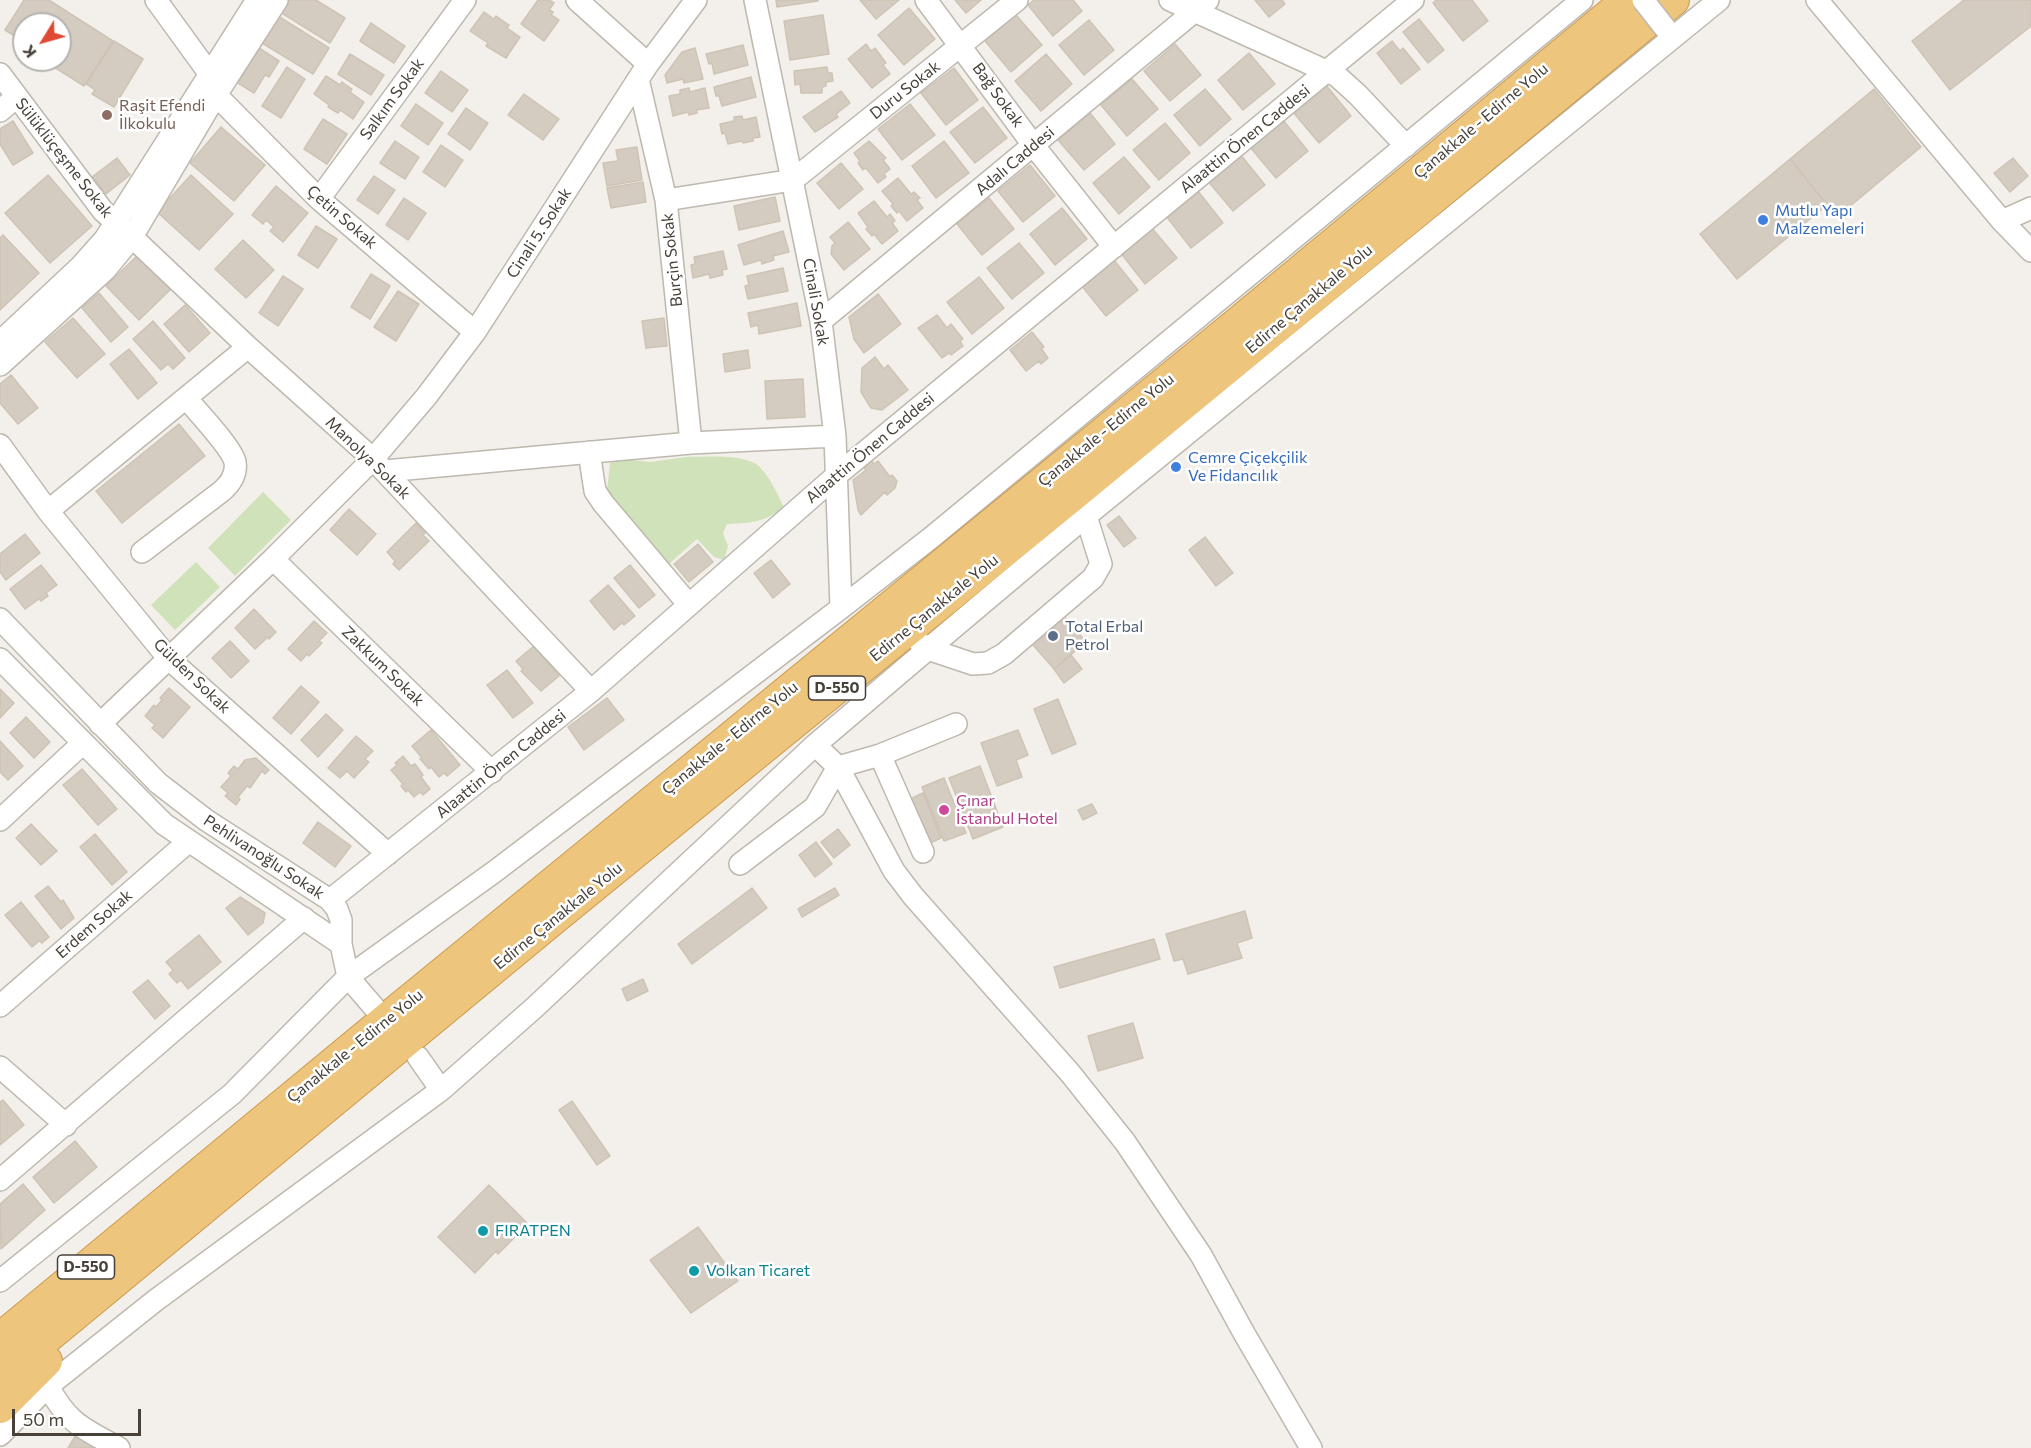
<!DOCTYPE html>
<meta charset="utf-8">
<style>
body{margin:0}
#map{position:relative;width:2031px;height:1448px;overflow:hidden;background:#f3f0eb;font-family:Commissioner,sans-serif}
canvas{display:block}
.north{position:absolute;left:12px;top:12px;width:60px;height:60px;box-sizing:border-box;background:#fff;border:2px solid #b5b3b0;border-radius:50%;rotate:233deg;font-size:16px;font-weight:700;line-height:24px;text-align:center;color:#474139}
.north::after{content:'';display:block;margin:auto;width:21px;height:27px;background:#e04a34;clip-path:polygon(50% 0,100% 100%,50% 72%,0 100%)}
.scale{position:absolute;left:12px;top:1409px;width:129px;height:27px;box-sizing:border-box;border:3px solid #474139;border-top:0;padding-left:8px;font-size:18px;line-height:21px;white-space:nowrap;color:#474139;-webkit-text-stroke:4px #fff;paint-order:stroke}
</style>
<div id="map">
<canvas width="2031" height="1448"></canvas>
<div class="north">K</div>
<div class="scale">50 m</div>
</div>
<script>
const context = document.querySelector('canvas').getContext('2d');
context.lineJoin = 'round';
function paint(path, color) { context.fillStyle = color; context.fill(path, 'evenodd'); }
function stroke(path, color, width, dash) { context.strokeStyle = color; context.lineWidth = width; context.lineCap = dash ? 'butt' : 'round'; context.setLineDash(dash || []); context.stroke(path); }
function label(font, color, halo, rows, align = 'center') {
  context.font = font + ' Commissioner,sans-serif'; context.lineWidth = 5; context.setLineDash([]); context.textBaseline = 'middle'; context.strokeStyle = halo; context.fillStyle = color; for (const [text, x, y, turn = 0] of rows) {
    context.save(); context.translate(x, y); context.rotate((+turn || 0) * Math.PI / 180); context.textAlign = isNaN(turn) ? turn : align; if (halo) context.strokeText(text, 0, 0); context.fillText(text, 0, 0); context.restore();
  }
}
const green = new Path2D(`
 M686,457C705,457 739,454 756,464C767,471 779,496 784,508C764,522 752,523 727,524L723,533L728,546L724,560L714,557L697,539L669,564L622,513L607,490L610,463L624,459L650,462Z
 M263,492L291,520L235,576L208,548Z
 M196,562L220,587L175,630L151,605Z`);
const building = new Path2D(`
 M24,0H49L113,41L84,86L43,60H60V24H24V48L20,45L23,41L5,30Z
 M288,0H316L345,18L330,43L280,12Z
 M538,0H549L554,3L549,10L553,12L551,15L559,20L544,41L521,24Z
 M776,0H818V1L777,7Z
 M860,0H899L876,19Z
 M955,0H981L966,13Z
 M1034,0H1073L1082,11L1053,36L1028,5Z
 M1255,0H1282L1285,4L1269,17Z
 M1436,0H1472L1488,21L1463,41L1433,3Z
 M1964,0H2031V26L1950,90L1912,41Z
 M909,8L935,39L904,65L878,35Z
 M484,12L494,19L496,16L509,25L507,28L520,37L506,58L486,46L488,43L470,31Z
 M823,15L829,54L790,60L784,21Z
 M1016,15L1042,45L1011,72L985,41Z
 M278,16L329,48L313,74L262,43Z
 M1419,19L1444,50L1428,63L1403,32Z
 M1089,20L1114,50L1084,75L1059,45Z
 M371,23L405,46L394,63L360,41Z
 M114,41L143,59L114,107L92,94L95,90L86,84Z
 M1392,41L1400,51L1403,48L1420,69L1401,84L1377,53Z
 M866,44L871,51L875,48L886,63L883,65L890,74L872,88L848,59Z
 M1175,44L1201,75L1170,101L1144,71Z
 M743,45L748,65L714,74L712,63L709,64L706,54Z
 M259,48L279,61L269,77L265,75L254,93L238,83Z
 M695,48L703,79L684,83L683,79L667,83L665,75L682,52Z
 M1249,53L1275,84L1243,110L1218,80Z
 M350,54L384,75L371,95L338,74Z
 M1046,54L1072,84L1041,111L1015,81Z
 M287,67L305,79L281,118L262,106Z
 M827,67L828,73H832L833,81L826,82V86L822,87V93H801L800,84L795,85L794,71Z
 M954,68L978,100L946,125L921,93Z
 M441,71L468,90L452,112L425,93Z
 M326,76L340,85L342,82L352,89L350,92L364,102L353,119L340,110L338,113L328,107L329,105L314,94Z
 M751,77L756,97L722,106L719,96H716L714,87Z
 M1132,79L1158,109L1127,136L1101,105Z
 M1326,85L1351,116L1319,143L1293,112Z
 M689,88L690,92L705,88L709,108L696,110L697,113L689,115L688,112L673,116L669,96L680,94V90Z
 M1205,89L1231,119L1200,146L1174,115Z
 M1874,89L1921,147L1837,217L1790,159Z
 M841,91L850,103L836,114L838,117L815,132L803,117Z
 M524,94L559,119L543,140L508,115Z
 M416,104L443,123L428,145L401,126Z
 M910,104L935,135L902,160L878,129Z
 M983,107L1007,138L975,163L950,132Z
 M466,108L488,123L470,150L448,134Z
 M1090,113L1115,144L1084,170L1058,140Z
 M742,116L743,120L756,117L760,137L753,138V141L743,143L742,141L728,144L725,133L722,134L720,124L734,121V117Z
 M323,119L347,134L327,164L304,149Z
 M1283,120L1308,151L1276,178L1250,147Z
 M13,121L33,153L13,165L0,144V129Z
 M1165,123L1190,153L1159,180L1133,150Z
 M221,127L265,165L234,201L190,163Z
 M395,141L419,157L405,179L380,163Z
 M869,141L886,158L883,160L890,169L884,174L886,177L878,183L866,168L863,170L858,163L860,161L854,153Z
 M944,141L969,173L936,198L912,166Z
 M441,145L463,160L445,187L423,172Z
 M637,147L642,180L607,186L603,163L618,161L616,150Z
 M1240,154L1265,185L1233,211L1207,180Z
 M1124,157L1150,187L1119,214L1093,183Z
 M117,158L130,175L106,194L92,177Z
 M2013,158L2028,176L2010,192L1994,173Z
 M1790,159L1827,205L1737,279L1700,234Z
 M841,163L863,189L839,209L817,183Z
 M1030,165L1055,196L1023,222L998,191Z
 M48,175L92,226L50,263L5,213Z
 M191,175L233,214L199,250L157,212Z
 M374,176L395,190L378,214L357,200Z
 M898,178L911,194L914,192L920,198L917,200L923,208L907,221L899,211L897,213L891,206L893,204L882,191Z
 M643,182L646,202L611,208L607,188Z
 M276,186L308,213L283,242L270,231L274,227L266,220L263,224L252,215Z
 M1198,191L1223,223L1191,248L1166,216Z
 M775,197L780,221L739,230L734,206Z
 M404,198L426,213L408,240L386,225Z
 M989,198L1014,229L982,255L957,224Z
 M874,201L887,217L890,214L895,221L892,223L898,231L882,244L874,234L872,236L866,229L868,227L858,213Z
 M1062,208L1087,239L1055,265L1030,234Z
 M848,222L870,249L844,270L831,254L832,246L835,243L830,237Z
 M316,226L337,239L318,268L298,255Z
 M1151,227L1177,258L1145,284L1120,252Z
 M783,231L789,252L773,256L774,260L762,264L761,260L744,265L738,245Z
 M3,235L39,273L0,310V238Z
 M243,240L274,270L246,298L215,269Z
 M1019,243L1044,273L1012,299L987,268Z
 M723,251L727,269L722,270L723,275L710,278L709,274L693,278L691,265L695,264L694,257Z
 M140,253L173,287L139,320L106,286Z
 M1113,259L1138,290L1106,316L1081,285Z
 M783,268L788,291L748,299L745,286L749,285L747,276Z
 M371,274L390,286L370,319L351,307Z
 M283,276L303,289L278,326L259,313Z
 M979,277L1004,308L972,334L947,302Z
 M398,291L419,304L396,341L374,327Z
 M99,293L128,327L111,342L82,308Z
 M878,294L901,324L864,353L854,339L849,317Z
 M797,303L801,326L759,334L758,325L751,327L748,313Z
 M185,305L210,333L189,352L164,324Z
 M937,315L947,328L951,324L963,339L960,341L963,346L951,355L949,353L942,358L918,328Z
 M73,318L105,354L77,378L45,342Z
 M664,318L667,346L646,348L642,321Z
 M153,321L185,358L173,369L168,364L161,370L133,339Z
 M1032,332L1044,347L1041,348L1048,358L1041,364L1039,361L1026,371L1010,350Z
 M129,349L157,383L138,399L110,364Z
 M748,350L750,368L725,372L723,354Z
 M875,357L884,369L888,365L908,390L882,410L871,408L861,392L862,368Z
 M11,375L38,408L18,424L0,403V384Z
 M803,379L805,417L767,419L765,381Z
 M179,424L205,456L122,523L96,491Z
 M871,460L874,464L878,461L890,477L892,475L897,481L895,488L887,495L885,492L861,515L858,510L853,480L866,470L863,467Z
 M349,509L376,534L357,555L330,530Z
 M1119,516L1136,538L1124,547L1107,525Z
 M416,523L425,533L423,535L429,541L399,570L393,564L395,561L387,552Z
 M25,534L40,553L6,580L0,572V554Z
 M1205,537L1233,573L1216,586L1189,550Z
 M698,544L713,562L689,582L674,564Z
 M771,560L790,584L773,598L754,573Z
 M41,565L57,585L46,593L48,596L41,601L39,599L25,609L10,589Z
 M630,565L655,595L639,608L614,578Z
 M608,585L635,616L624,625L622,623L614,630L590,601Z
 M1053,603L1086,642L1054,669L1020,630Z
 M254,609L276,632L269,639L268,637L255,649L235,628Z
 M314,621L327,633L319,641L322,643L309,656L307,654L301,661L288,649Z
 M230,641L249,661L231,678L212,658Z
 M534,646L559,676L541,691L521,671L523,669L516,661Z
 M1071,655L1082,669L1064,683L1054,669Z
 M507,670L533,703L513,718L487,685Z
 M301,686L319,702L291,734L273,718Z
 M169,688L190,707L163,738L152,728L155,725L145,716L154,705L156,707L162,700L160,698Z
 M0,689L14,703L0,718Z
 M607,698L624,720L584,750L568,727Z
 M1058,699L1076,744L1052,754L1034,709Z
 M326,714L343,730L318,757L301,740Z
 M26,717L50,742L34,758L10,733Z
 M431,730L460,765L447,776L444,773L439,777L431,767L429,769L420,759L422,758L412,746Z
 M1018,730L1028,755L1016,760L1022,777L997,786L981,743Z
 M356,736L373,751L365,759L369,762L354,778L347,771L340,778L328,768Z
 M0,741L23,766L8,780L0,772Z
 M403,756L411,766L415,764L423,775L421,777L430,789L423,795L420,792L414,797L408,790L406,792L401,786L403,784L391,770L397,765L395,763Z
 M256,758L269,770L265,774L262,771L250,788L247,786L238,797L240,799L236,805L225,796L228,793L221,787L231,776L228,773L234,766L238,769L245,760Z
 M980,766L1003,827L973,839L949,778Z
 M82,769L117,809L98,825L63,785Z
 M944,778L966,833L944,841L922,787Z
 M923,793L941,838L928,844L910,799Z
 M1092,804L1097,813L1083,820L1078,810Z
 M318,822L351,846L335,867L303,843Z
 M31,824L57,851L41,865L16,838Z
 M838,829L850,845L834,858L821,842Z
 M95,834L127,872L112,885L80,847Z
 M816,842L832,864L815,877L799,855Z
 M48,886L61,902L63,900L74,918L61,929L35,896Z
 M752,888L767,908L692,964L678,944Z
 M835,888L839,895L802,917L798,909Z
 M240,897L265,913L263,923L248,935L226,908Z
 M21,902L49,937L42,943L39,941L32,947L5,915Z
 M1245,911L1252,938L1237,943L1242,958L1188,974L1183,959L1174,961L1166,934Z
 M199,935L221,962L188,989L181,980L177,983L169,974L173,970L166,962Z
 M1154,939L1160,959L1060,988L1054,967Z
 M643,979L648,991L627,1001L622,989Z
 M148,980L170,1006L155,1019L133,992Z
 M1133,1023L1143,1058L1098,1071L1088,1036Z
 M3,1100L24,1125L0,1145V1102Z
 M572,1101L610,1156L597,1165L559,1110Z
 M75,1141L97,1167L54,1203L33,1177Z
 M23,1184L45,1210L1,1249L0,1204Z
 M489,1185L528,1224L498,1254L496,1251L475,1273L438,1237Z
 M698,1227L738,1281L691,1313L650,1260Z
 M76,1435L97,1448H68Z`);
const minor = new Path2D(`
 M156,0L209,73L216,95L319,199L475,332
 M577,0L648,64
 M755,0L821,321L835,436L841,608
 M926,0L1034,146L1114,247
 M1170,0L1337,76L1358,95L1406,146
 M1817,0L2002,221L2031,251
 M0,74L103,211L132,237L248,347L373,459L591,691
 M638,79L666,200L691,443
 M0,111L16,97
 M319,199L465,0
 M666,200L793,180L1017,0
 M2002,221L2031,208
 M821,321L1208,0
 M0,342L80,267L105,239L257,0
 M0,365L105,270L132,237L216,95L277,0
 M0,445L48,511L169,659L388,854
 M589,452L595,491L603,503L689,605
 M385,471L691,443L835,436
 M48,511L248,347
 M142,552L222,491C230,484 237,474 235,462C232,448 197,411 186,398
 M273,559L492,772
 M0,619L158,783L206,820L330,900L337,909L341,920V944L348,977L379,1013
 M920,643L928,649L973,664L988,663L1004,654L1093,578L1101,564L1086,516L1078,507
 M0,659L164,824L341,944
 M100,724L273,559L373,459L426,397L475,332L648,64L696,0
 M815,745L838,767L894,871L913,896L1070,1073L1125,1142L1201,1255L1245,1335L1311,1448
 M0,820L83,743
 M923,852L880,755L956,724
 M740,864L815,807L838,767L880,755
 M330,900L591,691L837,475L1413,0
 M0,1006L189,841
 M418,1057L441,1090
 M0,1067L66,1125
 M0,1180L304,918
 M0,1281L232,1094L348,977L494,872L841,608L932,537L1582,0
 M48,1386C68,1424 84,1429 119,1448
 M0,1435L48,1386L156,1300L441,1090L534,1008L815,745L928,649L1086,516L1719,0`);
const highway = new Path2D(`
 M0,1339L398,1010L1236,325L1628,0
 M0,1376L554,918L1071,496L1673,0
 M0,1407L46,1361`);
const minorBridge = new Path2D(`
 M1643,0L1665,28`);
const markers = [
 [107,115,6,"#8d6e63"],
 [1763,220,6,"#3f7fe0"],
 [1176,467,6,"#3f7fe0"],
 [1053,636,6,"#5c6f8a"],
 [944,810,6,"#d1479c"],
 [483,1231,6,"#0f9aa8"],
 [694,1271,6,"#0f9aa8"]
];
const shields = [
 [837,688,57],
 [86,1267,57]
];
const shieldNames = [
 ["D-550",837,688],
 ["D-550",86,1267]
];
const streetNames = [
 ["Duru Sokak",905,90,-38],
 ["Bağ Sokak",998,95,54],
 ["Salkım Sokak",392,99,-54],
 ["Çanakkale - Edirne Yolu",1481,121,-40],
 ["Alaattin Önen Caddesi",1245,139,-39],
 ["Sülüklüçeşme Sokak",64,158,52],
 ["Adalı Caddesi",1015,161,-40],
 ["Çetin Sokak",342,217,41],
 ["Cinali 5. Sokak",539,233,-57],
 ["Burçin Sokak",672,260,-96],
 ["Edirne Çanakkale Yolu",1309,299,-40],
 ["Cinali Sokak",816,302,80],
 ["Çanakkale - Edirne Yolu",1106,430,-39],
 ["Alaattin Önen Caddesi",870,448,-40],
 ["Manolya Sokak",368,458,44],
 ["Edirne Çanakkale Yolu",934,608,-39],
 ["Zakkum Sokak",383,666,44],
 ["Gülden Sokak",192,676,44],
 ["Çanakkale - Edirne Yolu",730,738,-39],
 ["Alaattin Önen Caddesi",501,764,-39],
 ["Pehlivanoğlu Sokak",264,857,33],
 ["Edirne Çanakkale Yolu",558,916,-39],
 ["Erdem Sokak",94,924,-41],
 ["Çanakkale - Edirne Yolu",355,1046,-39]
];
const educationNames = [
 ["Raşit Efendi",119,106],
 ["İlkokulu",119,124]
];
const shopNames = [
 ["Mutlu Yapı",1775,211],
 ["Malzemeleri",1775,229],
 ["Cemre Çiçekçilik",1188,458],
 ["Ve Fidancılık",1188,476]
];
const serviceNames = [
 ["Total Erbal",1065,627],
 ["Petrol",1065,645]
];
const hotelNames = [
 ["Çınar",956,801],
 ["İstanbul Hotel",956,819]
];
const cultureNames = [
 ["FIRATPEN",495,1231],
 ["Volkan Ticaret",706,1271]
];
paint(green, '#d0e2b9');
paint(building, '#d4ccc1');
stroke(building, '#cec4b5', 1.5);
stroke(minor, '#beb8ae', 24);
stroke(highway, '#cb9a4d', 34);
stroke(minor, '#fff', 21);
stroke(highway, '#edc57c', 32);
stroke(minorBridge, '#beb8ae', 24, []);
stroke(minorBridge, '#fff', 21);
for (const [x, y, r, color] of markers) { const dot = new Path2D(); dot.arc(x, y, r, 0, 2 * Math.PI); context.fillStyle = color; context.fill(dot); stroke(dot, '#fff', 2); }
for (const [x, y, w] of shields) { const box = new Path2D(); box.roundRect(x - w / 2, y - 12, w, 24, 4.5); context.fillStyle = '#fff'; context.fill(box); stroke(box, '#474139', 1.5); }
label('bold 15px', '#474139', null, shieldNames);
label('16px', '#474139', '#fff', streetNames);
label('16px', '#785e54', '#fff', educationNames, 'left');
label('16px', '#366cbe', '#fff', shopNames, 'left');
label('16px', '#4e5e75', '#fff', serviceNames, 'left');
label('16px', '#b23c85', '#fff', hotelNames, 'left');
label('16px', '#0d838f', '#fff', cultureNames, 'left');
</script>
